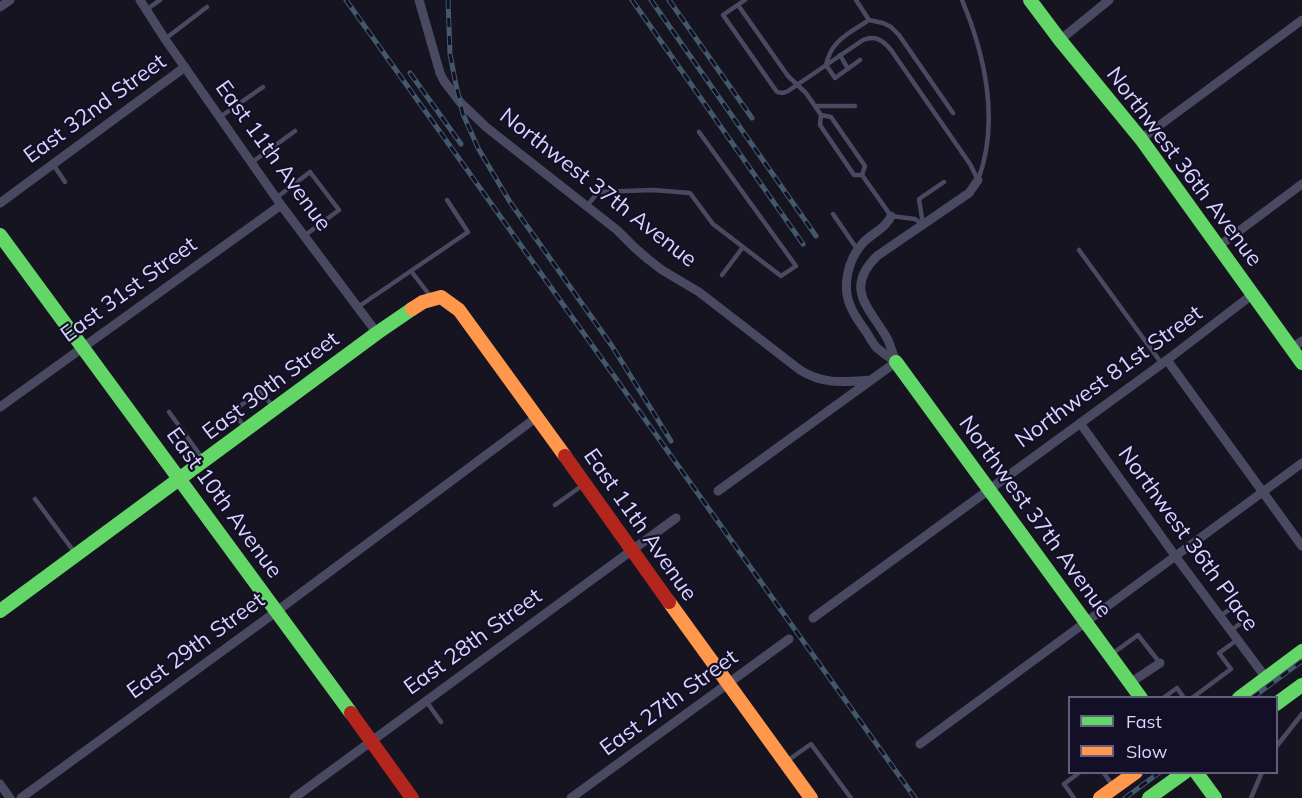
<!DOCTYPE html>
<style>
body{margin:0}
#map{position:relative;width:1302px;height:798px;overflow:hidden;background:#161421;font-family:Mulish,sans-serif}
canvas{display:block}
.legend{position:absolute;left:1068px;top:696px;width:210px;height:78px;box-sizing:border-box;background:#130f26;border:2px solid #625e7d;margin:0;padding:8px 10px;list-style:none;font-size:18px;color:#d9d4ff}
.legend li{display:flex;align-items:center;gap:12px;height:30px}
.legend b{width:30px;border:2px solid #625e7d}
</style>
<div id="map">
<canvas width="1302" height="798"></canvas>
<ul class="legend">
<li><b style="height:8px;background:#63d668"></b>Fast</li>
<li><b style="height:8px;background:#ff974d"></b>Slow</li>
</ul>
</div>
<script>
const context = document.querySelector('canvas').getContext('2d');
context.lineJoin = 'round';
function stroke(path, color, width, dash) { context.strokeStyle = color; context.lineWidth = width; context.lineCap = dash ? 'butt' : 'round'; context.setLineDash(dash || []); context.stroke(path); }
function label(font, color, halo, rows, align = 'center') {
  context.font = font + ' Mulish,sans-serif'; context.lineWidth = 4.5; context.setLineDash([]); context.textBaseline = 'middle'; context.strokeStyle = halo; context.fillStyle = color; for (const [text, x, y, turn = 0] of rows) {
    context.save(); context.translate(x, y); context.rotate((+turn || 0) * Math.PI / 180); context.textAlign = isNaN(turn) ? turn : align; if (halo) context.strokeText(text, 0, 0); context.fillText(text, 0, 0); context.restore();
  }
}
const lane = new Path2D(`
 M745,0L723,15L777,92L783,93L788,91L863,40C875,35 883,40 891,50L970,164L978,180
 M856,0L869,20
 M962,0C985,55 1000,122 978,180
 M738,5L788,76L806,93L821,115L820,125L854,175H862
 M146,10L160,0
 M165,39L207,7
 M840,55L848,69
 M860,60L835,78L826,65C831,40 850,33 869,20L883,23L891,27L899,35L953,113
 M815,106H855
 M821,115L831,117L865,166L862,175
 M220,117L263,87
 M251,163L295,131
 M53,164L65,182
 M862,175L891,216L915,219L923,225
 M276,198L310,172L339,210L304,236
 M587,206L598,192L653,190L690,193L713,224L781,276L796,266L699,132
 M833,214L857,249
 M923,225L919,199L944,182
 M1079,250L1162,364
 M411,271L431,297
 M722,275L743,247
 M358,307L468,232L447,200
 M169,412L203,459
 M245,428L233,411L261,391L273,407
 M35,499L75,553
 M555,505L583,485
 M1220,616L1232,608L1242,622L1232,630
 M1112,654L1138,635L1160,663
 M1163,698L1177,688L1184,698
 M1192,698L1231,669L1219,653L1237,640
 M426,701L441,722
 M1276,747L1302,714
 M787,761L811,744L851,798
 M1103,772L1113,786
 M1074,798L1064,784L1080,772
 M1251,798L1262,772`);
const street = new Path2D(`
 M140,0L165,39L281,205L377,333
 M419,0L440,73L444,81L460,102L486,127L617,230L635,248L649,260L662,270L699,292L800,370C824,385 844,382 871,380
 M0,7L10,0
 M1060,40L1109,0
 M1141,139L1302,20
 M0,203L185,67
 M891,216C886,229 870,234 862,244C848,260 842,286 850,305C854,316 861,324 867,333C870,338 873,344 877,348C883,353 890,358 896,362
 M1219,246L1302,184
 M1292,348L1302,341
 M1167,360L1302,546
 M896,362C893,355 891,347 888,340C872,310 842,290 877,256L969,193L978,180
 M0,407L281,205
 M1080,423L1176,557L1266,678
 M718,491L896,362
 M813,618L1167,360L1253,294
 M1130,683L1160,663
 M920,744L1302,463
 M0,784L10,798
 M21,798L277,611L537,417
 M294,798L676,518
 M571,798L789,639`);
const fast = new Path2D(`
 M1030,0L1060,40L1141,139L1302,363
 M0,235L351,713
 M896,362L1141,698
 M0,611L377,333L412,309
 M1239,698L1302,651
 M1276,704L1302,685
 M1196,772L1215,798
 M1149,798L1185,772`);
const slow = new Path2D(`
 M412,309L423,302L441,297L459,310L565,456
 M669,602L811,798
 M1100,798L1136,772`);
const jam = new Path2D(`
 M565,456L669,602
 M351,713L412,798`);
const rail = new Path2D(`
 M346,0L915,798
 M448,0L450,54L456,85L463,114L478,148L510,202L612,346L671,441
 M632,0L803,244
 M651,0L816,236
 M669,0L752,118
 M410,73L461,144
 M1252,698L1302,661
 M1125,798L1160,772`);
const streetNames = [
 ["East 32nd Street",95,109,-36],
 ["East 11th Avenue",273,156,54],
 ["Northwest 36th Avenue",1184,167,53],
 ["Northwest 37th Avenue",598,188,38],
 ["East 31st Street",129,290,-36],
 ["Northwest 81st Street",1109,377,-36],
 ["East 30th Street",271,386,-37],
 ["East 10th Avenue",224,503,54],
 ["Northwest 37th Avenue",1035,517,54],
 ["East 11th Avenue",640,525,55],
 ["Northwest 36th Place",1188,539,54],
 ["East 28th Street",473,642,-36],
 ["East 29th Street",196,646,-36],
 ["East 27th Street",669,703,-36]
];
stroke(lane, '#4a4962', 4.5);
stroke(street, '#4a4962', 9);
stroke(fast, '#63d668', 14);
stroke(slow, '#ff974d', 14);
stroke(jam, '#b3261e', 14);
stroke(rail, '#43596b', 5);
stroke(rail, '#130f26', 3, [9]);
label('22px', '#d9d4ff', '#130f26', streetNames);
</script>
